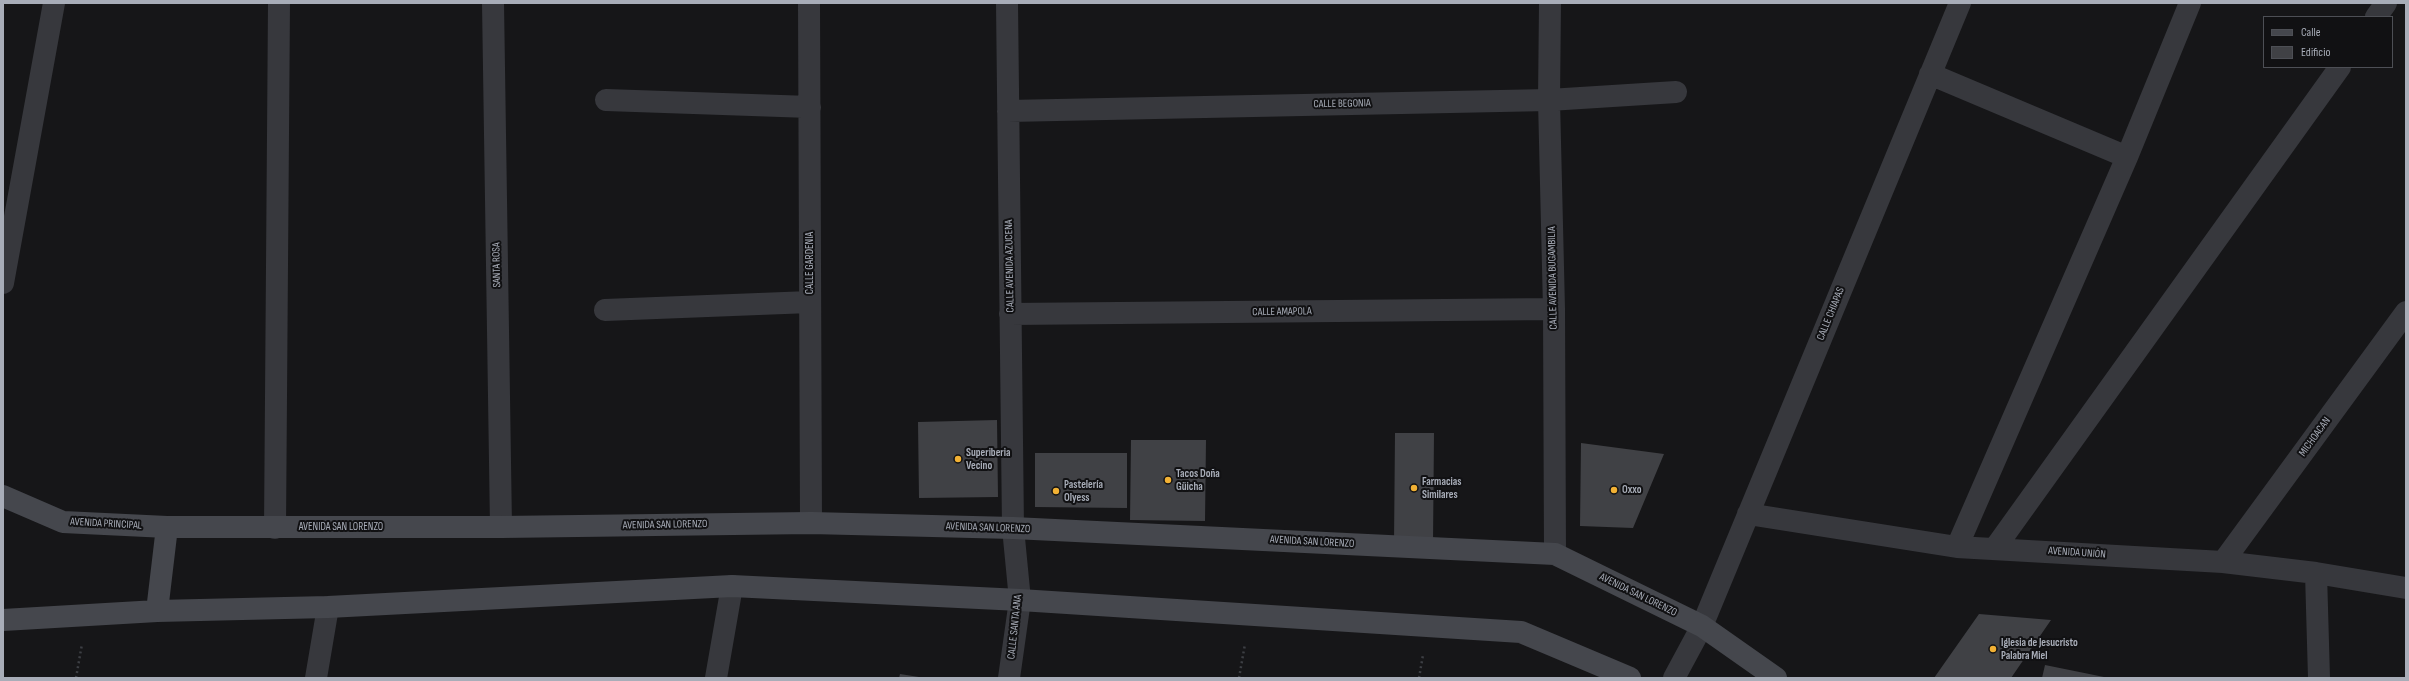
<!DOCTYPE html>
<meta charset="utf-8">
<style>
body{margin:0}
#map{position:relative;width:2409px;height:681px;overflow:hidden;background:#161618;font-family:"Sofia Sans Condensed",sans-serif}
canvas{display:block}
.frame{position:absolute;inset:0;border:4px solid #a8adb8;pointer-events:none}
.legend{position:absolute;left:2263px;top:16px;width:130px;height:52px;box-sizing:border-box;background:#111113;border:1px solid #4d4f55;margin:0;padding:5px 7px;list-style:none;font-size:12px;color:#a8adb8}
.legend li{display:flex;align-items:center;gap:8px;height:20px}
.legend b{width:20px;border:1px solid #4d4f55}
</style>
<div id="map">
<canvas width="2409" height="681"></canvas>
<div class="frame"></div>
<ul class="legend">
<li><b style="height:5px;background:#45474d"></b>Calle</li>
<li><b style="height:11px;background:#404145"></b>Edificio</li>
</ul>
</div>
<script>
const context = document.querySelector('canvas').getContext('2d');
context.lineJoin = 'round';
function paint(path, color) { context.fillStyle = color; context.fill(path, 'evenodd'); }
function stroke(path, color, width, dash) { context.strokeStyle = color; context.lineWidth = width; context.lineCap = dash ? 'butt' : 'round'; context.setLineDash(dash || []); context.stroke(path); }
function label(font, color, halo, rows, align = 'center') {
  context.font = font + ' "Sofia Sans Condensed",sans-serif'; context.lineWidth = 4; context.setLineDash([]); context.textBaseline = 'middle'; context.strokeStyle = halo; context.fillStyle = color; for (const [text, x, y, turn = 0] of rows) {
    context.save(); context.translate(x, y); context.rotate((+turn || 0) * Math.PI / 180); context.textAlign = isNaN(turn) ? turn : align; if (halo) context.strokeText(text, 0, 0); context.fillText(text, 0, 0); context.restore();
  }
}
const building = new Path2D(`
 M997,420L998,497L919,498L918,422Z
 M1395,433H1434L1433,543H1394Z
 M1131,440H1206L1205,521L1130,520Z
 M1581,443L1664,454L1633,528L1580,526Z
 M1035,453H1127V508L1035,507Z
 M1979,614L2051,620L2011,678H1934Z
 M2045,665L2104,677V678H2042Z
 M900,674L919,677V678H899Z`);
const path = new Path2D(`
 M76,678L82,644
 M1239,678L1245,644
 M1419,678L1423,655`);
const street = new Path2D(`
 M493,3L501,527
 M809,3L811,523
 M1007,3L1013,528L1020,600L1009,678
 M1550,3L1549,100L1554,309L1555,554
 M2376,17L2386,3
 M1930,74L2127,157
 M606,100L810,107
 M1008,111L1549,100L1676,92
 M3,283L54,3
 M605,310L810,302
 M1010,314L1554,309
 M1748,514L1957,547L2223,562L2316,573L2406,588
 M275,528L279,3
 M1957,547L2127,157L2190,3
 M1995,548L2340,67
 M2223,562L2406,312
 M2316,573L2319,678
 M316,678L328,607
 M716,678L732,586
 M1674,678L1702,626L1960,3`);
const secondary = new Path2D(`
 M3,496L63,522L167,527H501L811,523L1013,528L1555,554L1702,626L1776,678
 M157,611L167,527
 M3,620L157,611L328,607L732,586L1020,600L1521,632L1630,678`);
const markers = [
 [958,459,4,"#f2b134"],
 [1168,480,4,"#f2b134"],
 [1414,488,4,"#f2b134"],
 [1614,490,4,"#f2b134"],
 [1056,491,4,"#f2b134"],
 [1993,649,4,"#f2b134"]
];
const streetNames = [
 ["CALLE BEGONIA",1342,104,-1],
 ["CALLE GARDENIA",810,263,-90],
 ["SANTA ROSA",497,265,-91],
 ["CALLE AVENIDA AZUCENA",1010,266,-91],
 ["CALLE AVENIDA BUGAMBILIA",1553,278,-91],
 ["CALLE AMAPOLA",1282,312,-1],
 ["CALLE CHIAPAS",1831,314,-68],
 ["MICHOACAN",2315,437,-54],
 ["AVENIDA PRINCIPAL",106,524,3],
 ["AVENIDA SAN LORENZO",665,525,-1],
 ["AVENIDA SAN LORENZO",341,527],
 ["AVENIDA SAN LORENZO",988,528,2],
 ["AVENIDA SAN LORENZO",1312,542,3],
 ["AVENIDA UNIÓN",2077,553,4],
 ["AVENIDA SAN LORENZO",1638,595,26],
 ["CALLE SANTA ANA",1015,627,-84]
];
const poiNames = [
 ["Superiberia",966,453],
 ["Vecino",966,466],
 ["Tacos Doña",1176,474],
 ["Güicha",1176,487],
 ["Farmacias",1422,482],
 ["Similares",1422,495],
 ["Pastelería",1064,485],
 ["Olyess",1064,498],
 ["Oxxo",1622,490],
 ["Iglesia de Jesucristo",2001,643],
 ["Palabra Miel",2001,656]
];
paint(building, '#404145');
stroke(path, '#3d3f44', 2.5, [2, 3]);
stroke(street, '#37383d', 22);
stroke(secondary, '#45474d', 22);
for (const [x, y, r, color] of markers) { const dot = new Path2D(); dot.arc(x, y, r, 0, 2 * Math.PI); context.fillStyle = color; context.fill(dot); stroke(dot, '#111113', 1.5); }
label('11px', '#a8adb8', '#111113', streetNames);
label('bold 11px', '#a8adb8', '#111113', poiNames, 'left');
</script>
